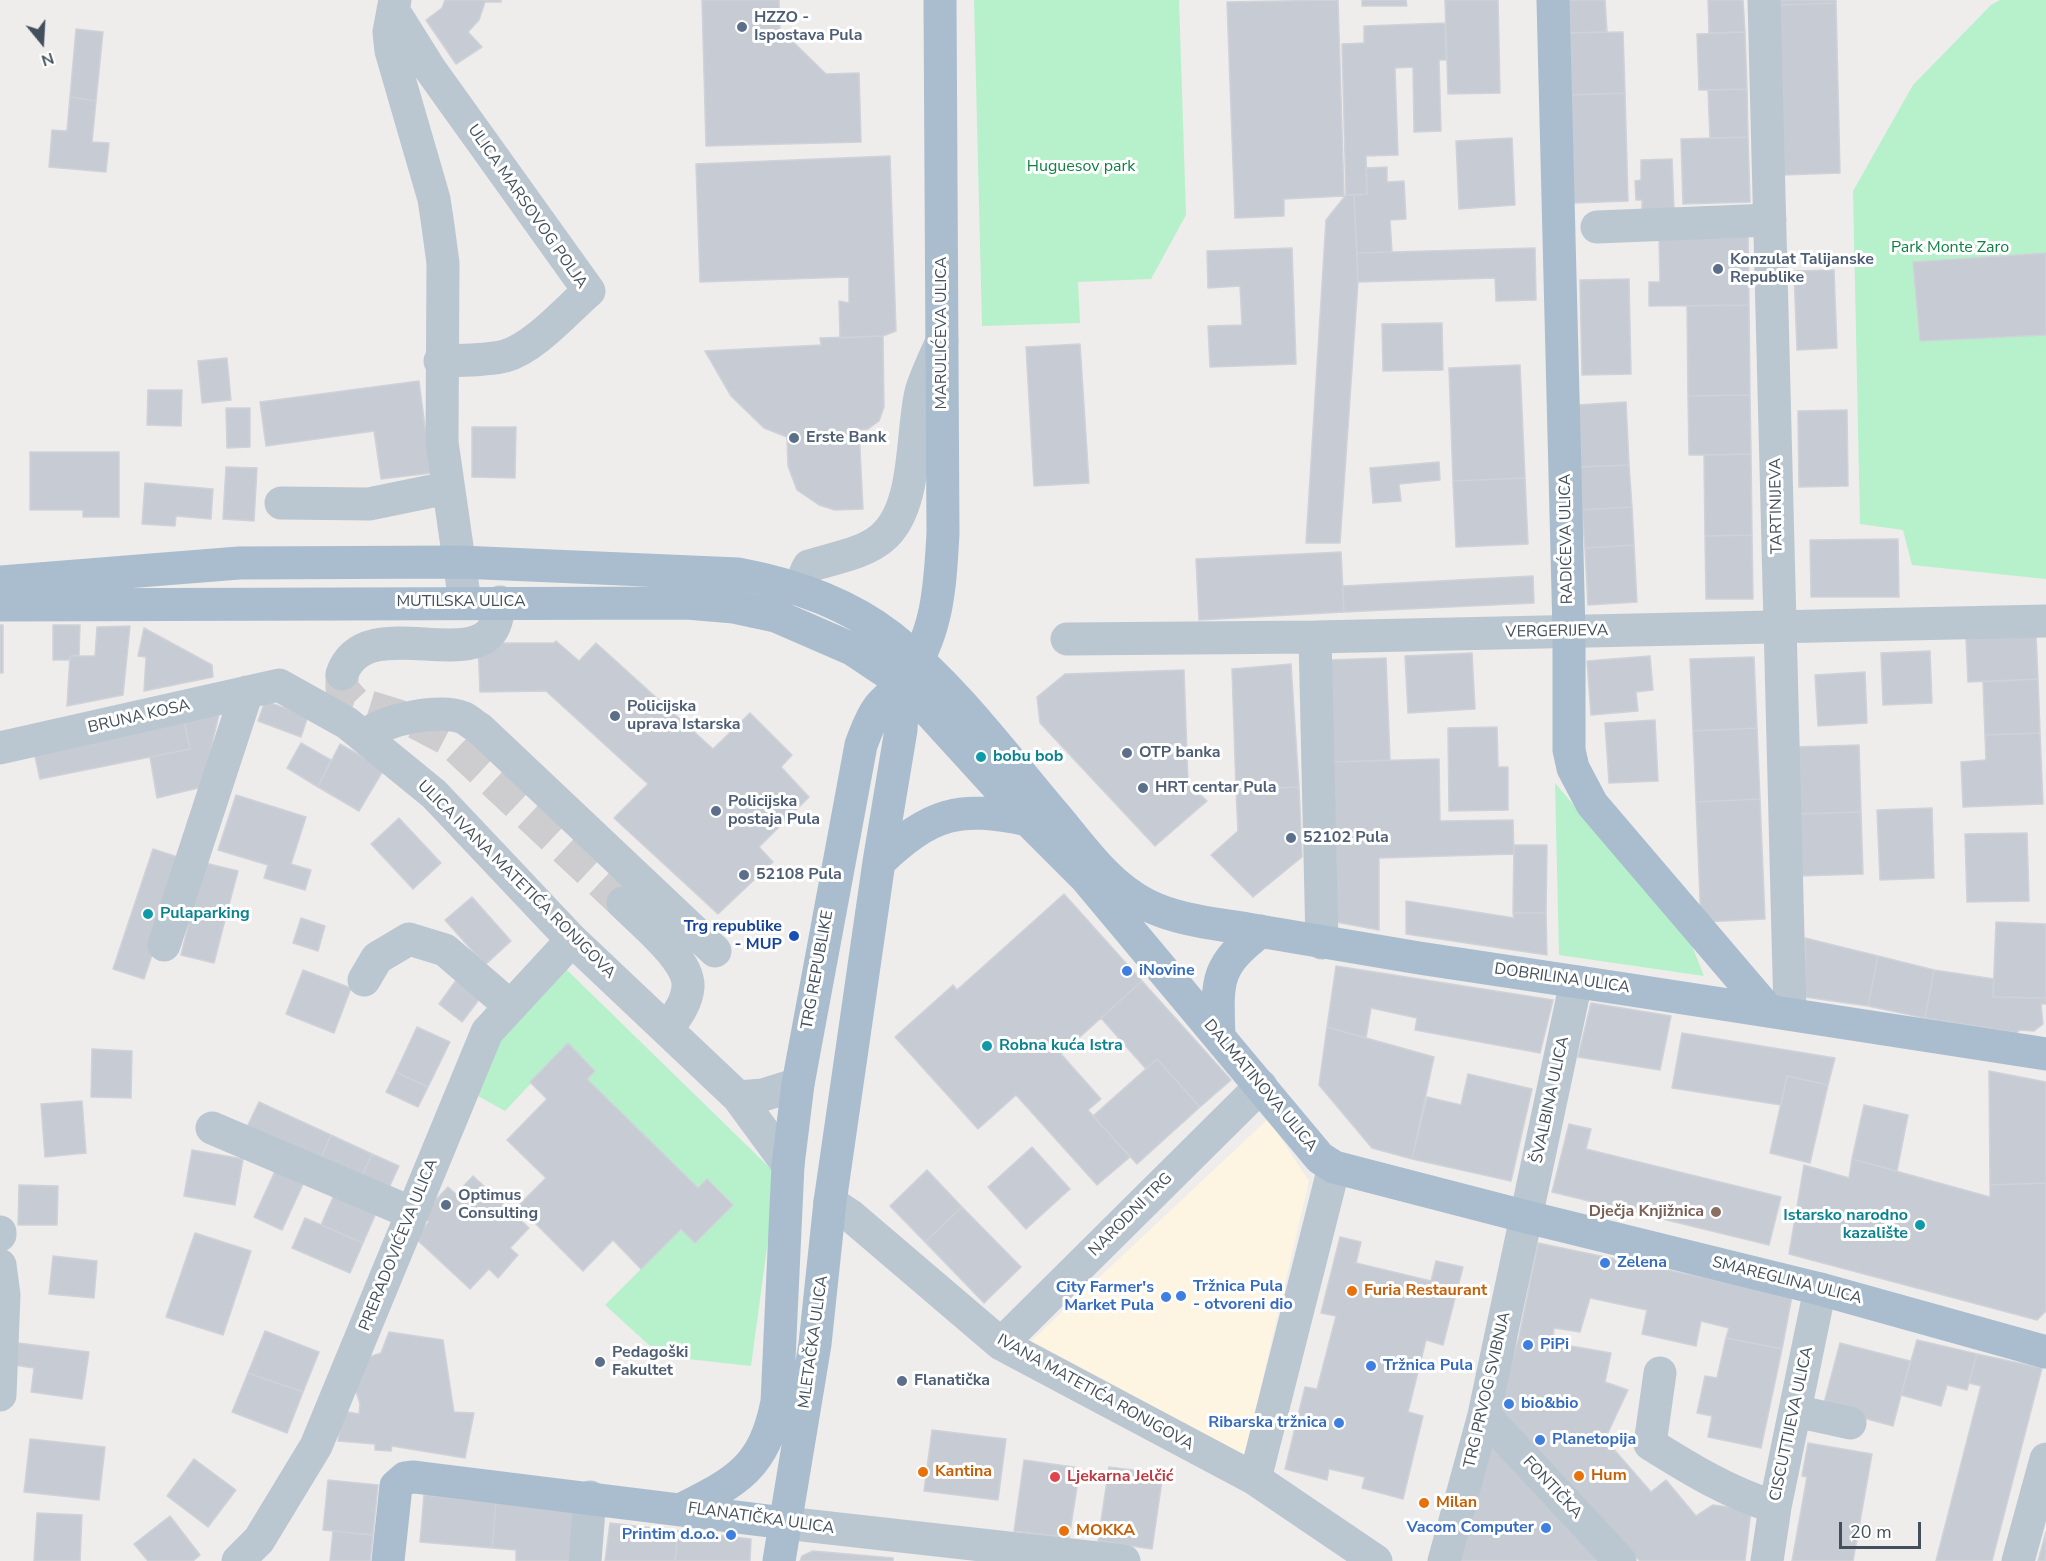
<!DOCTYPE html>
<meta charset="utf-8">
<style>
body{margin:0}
#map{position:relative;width:2046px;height:1561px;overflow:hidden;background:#efecec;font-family:"Nunito Sans",sans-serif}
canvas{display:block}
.north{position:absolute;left:12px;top:12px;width:60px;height:60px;-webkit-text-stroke:4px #fff;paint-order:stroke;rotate:162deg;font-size:16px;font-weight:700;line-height:24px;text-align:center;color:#43505b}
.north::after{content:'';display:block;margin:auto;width:21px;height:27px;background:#43505b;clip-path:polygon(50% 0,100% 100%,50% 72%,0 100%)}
.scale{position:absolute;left:1839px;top:1522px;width:82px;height:27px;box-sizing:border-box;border:3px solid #43505b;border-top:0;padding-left:8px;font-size:18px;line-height:21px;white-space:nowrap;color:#43505b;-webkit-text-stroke:4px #fff;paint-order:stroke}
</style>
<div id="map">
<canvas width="2046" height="1561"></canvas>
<div class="north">N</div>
<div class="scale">20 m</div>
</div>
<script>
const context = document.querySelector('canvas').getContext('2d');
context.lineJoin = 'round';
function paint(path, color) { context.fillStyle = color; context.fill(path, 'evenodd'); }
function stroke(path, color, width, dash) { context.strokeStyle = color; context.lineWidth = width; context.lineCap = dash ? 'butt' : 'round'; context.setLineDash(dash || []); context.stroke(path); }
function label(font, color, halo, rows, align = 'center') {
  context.font = font + ' "Nunito Sans",sans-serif'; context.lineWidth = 6; context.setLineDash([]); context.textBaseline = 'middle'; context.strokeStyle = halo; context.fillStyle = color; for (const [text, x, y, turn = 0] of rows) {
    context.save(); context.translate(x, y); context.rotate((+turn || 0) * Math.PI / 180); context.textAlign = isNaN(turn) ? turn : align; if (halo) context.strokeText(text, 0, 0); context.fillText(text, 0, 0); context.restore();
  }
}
const commercial = new Path2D(`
 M1268,1119L1309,1181L1244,1459L1026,1346Z`);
const green = new Path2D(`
 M974,0H1179L1186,215L1151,279L1078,282L1080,323L982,326Z
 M2000,0H2046V579L1912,565L1903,530L1860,524L1853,191L1913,85L1991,5Z
 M1555,783L1691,943L1704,976L1559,955Z
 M566,969L771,1169L773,1203L751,1366L661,1356L605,1305L681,1229L698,1188L587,1079L595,1070L568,1044L505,1111L478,1096L501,1038Z`);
const building = new Path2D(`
 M445,0H501V2H485L479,20L468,32L482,47L456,64L426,20L442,8Z
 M702,0H779L780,29L826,74L859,73L861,142L706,146Z
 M1338,0L1344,196L1284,199V216L1235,218L1227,2Z
 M1362,0H1406L1407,6H1362Z
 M1445,0H1498L1500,93L1448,94Z
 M1567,0H1605L1607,32L1568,33Z
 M1708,0H1743L1745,32L1709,33Z
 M1779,0H1836V3L1779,5Z
 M1836,3L1840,173L1782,175L1779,5Z
 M1445,23L1446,60H1439L1441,131L1414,132L1413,67L1395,68L1398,155L1366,156L1367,194L1346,195L1342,44L1364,43V26Z
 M76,29L103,32L96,101L70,97Z
 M1623,32L1625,93L1570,95L1568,33Z
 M1745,32L1747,89L1699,90L1697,34Z
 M1747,89L1748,137L1710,138L1708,90Z
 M1625,93L1628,201L1573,203L1570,95Z
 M70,97L96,101L92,142L109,143L106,172L49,167L52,130L67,131Z
 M1748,137L1750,202L1683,204L1681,139Z
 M1512,138L1515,205L1459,209L1456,141Z
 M890,156L896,331L883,336L840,338L839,301L849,303V277L700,282L696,164Z
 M1672,159L1674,209L1642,211V200H1636L1635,181L1641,180V160Z
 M1387,167V182L1404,181L1406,219L1390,220L1392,252L1357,253L1354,195L1367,194L1366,168Z
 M1346,195H1354L1358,282L1340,543H1306L1326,220Z
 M1748,235L1749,305L1649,306V282H1660L1659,236Z
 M1292,248L1296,364L1210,367L1208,326L1242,325L1240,286L1208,288L1207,251Z
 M1535,248L1536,300L1496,301L1495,278L1358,282L1357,253Z
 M2046,253V335L1920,341L1913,262Z
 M1834,270L1837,348L1797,350L1794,271Z
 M1629,279L1631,374L1582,375L1580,280Z
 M1749,305L1750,395L1688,396L1687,306Z
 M1442,323L1443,370L1383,371L1382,324Z
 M883,336L884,407L879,421L868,429L859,430L863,509L835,510L819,505L797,490L788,466L787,437L764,428L731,396L705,351L821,345L820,338Z
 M1080,344L1089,483L1034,486L1026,347Z
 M227,358L231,400L202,403L198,361Z
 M1520,365L1525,478L1453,481L1449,368Z
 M419,381L431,473L381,479L374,431L266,446L260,402Z
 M148,390H182L181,426L147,425Z
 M1750,395L1751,454L1689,455L1688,396Z
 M1626,402L1629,465L1580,467L1577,405Z
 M226,408H250V447L227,448Z
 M1847,410L1848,486L1799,487L1798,411Z
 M472,427H516L515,478L472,477Z
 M30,452H119V517H83V510H30Z
 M1751,454L1752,535L1705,536L1704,455Z
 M1439,462L1440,480L1399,484L1401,501L1373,503L1370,468Z
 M1629,465L1632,507L1582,510L1580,467Z
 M226,467L257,468L254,521L223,519Z
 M1525,478L1528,544L1456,547L1453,481Z
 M145,483L213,489L211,519L176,516L175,526L142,524Z
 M1632,507L1634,545L1585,548L1582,510Z
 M1752,535L1753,599H1706L1705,536Z
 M1898,539L1899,597H1811L1810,540Z
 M1634,545L1637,602L1588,605L1585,548Z
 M1341,552L1344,612L1199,620L1196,559Z
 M1533,576L1534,603L1344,612L1343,586Z
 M0,625H3V673H0Z
 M53,625H80L79,655L70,656V660H53Z
 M130,626L123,695L67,706L70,656H95L97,627Z
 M144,628L212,665L213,677L144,691L146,657L138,656Z
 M2036,635L2038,679L1968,682L1966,638Z
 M556,641L579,661L596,643L713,749L750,713L792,755L781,767L809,797L759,847L773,862L718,914L614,818L648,784L546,691L480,692L478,643H554Z
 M1930,651L1932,703L1883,705L1881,653Z
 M1472,653L1475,709L1408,713L1405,656Z
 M1650,656L1653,690L1636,692L1638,711L1591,715L1587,661Z
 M1754,657L1757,728L1693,731L1690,659Z
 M1386,658L1390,760L1333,762L1329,660Z
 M1291,664L1299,787L1236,790L1232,669Z
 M1184,670L1188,783L1207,801L1155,846L1040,723L1037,697L1065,674Z
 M1865,672L1867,723L1818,726L1815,675Z
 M2038,679L2040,733L1985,735L1983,682Z
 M265,701L308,716L301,737L258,721Z
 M219,714L202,787L157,798L150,757L190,749L184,721Z
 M1655,720L1658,781L1609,783L1605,723Z
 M184,721L190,749L40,779L34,752Z
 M1497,727L1498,767H1508V810L1449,811L1448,728Z
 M1757,728L1760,799L1696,802L1693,731Z
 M2040,733L2043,804L1963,807L1961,762L1986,760L1985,735Z
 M301,743L331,760L318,787L287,768Z
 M340,744L384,769L359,811L318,787Z
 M1859,745L1861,812L1797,814L1795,747Z
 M1439,759L1440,821L1513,820L1514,854L1379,858V930L1336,922L1333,762Z
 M1299,787L1302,857L1253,897L1211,855L1238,831L1236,790Z
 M236,795L306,817L291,864L311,870L305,890L264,878L268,865L218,850Z
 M1760,799L1765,919L1701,922L1696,802Z
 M1932,808L1934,878L1880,880L1877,810Z
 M1861,812L1863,874L1799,876L1797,814Z
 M399,818L441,863L413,889L371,844Z
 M2027,833L2029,901L1967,902L1965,834Z
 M1514,845H1547L1546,913H1513Z
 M153,849L184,859L144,979L113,969Z
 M205,863L238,871L225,920L192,910Z
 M1064,894L1142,981L1061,1054L1101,1099L1088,1110L1130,1157L1097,1185L1016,1095L978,1129L895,1037L953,985L957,990Z
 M472,897L511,941L485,965L445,920Z
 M1406,901L1514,918L1513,913H1546L1547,955L1406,934Z
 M192,910L225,920L214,963L181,955Z
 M301,918L325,926L318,951L293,943Z
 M1996,922L2046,924V998L1993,997Z
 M1805,938L1878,956L1868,1006L1805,997Z
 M1878,956L1934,970L1925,1018L1868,1006Z
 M1336,966L1553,1000L1540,1053L1415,1030L1417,1018L1371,1008L1366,1038L1327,1027Z
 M303,970L351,988L334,1033L286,1014Z
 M1934,970L1994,979L1993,997L2046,998V1004H2041L2043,1024L2034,1031L2019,1030L2017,1033L1925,1018Z
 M457,979L481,997L462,1022L439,1004Z
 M1142,981L1231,1080L1200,1107L1157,1059L1146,1069L1101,1018Z
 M1591,1003L1671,1016L1660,1070L1578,1057Z
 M417,1027L450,1042L428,1087L396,1072Z
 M1327,1027L1434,1057L1412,1159L1372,1148L1319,1085Z
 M1682,1033L1835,1058L1828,1085L1787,1076L1781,1105L1672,1088Z
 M568,1043L595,1071L587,1079L698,1188L707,1179L733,1205L695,1243L681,1229L641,1269L613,1240L583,1271L518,1206L546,1178L507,1140L547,1099L530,1082Z
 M92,1049L132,1051L131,1098L91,1097Z
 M1157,1059L1200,1107L1137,1164L1093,1116Z
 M1989,1071L2046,1082V1183L1990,1185Z
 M396,1072L428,1087L418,1107L386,1092Z
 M1468,1074L1532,1089L1511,1181L1412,1159L1427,1097L1461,1105Z
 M1787,1076L1828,1085L1810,1163L1770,1153Z
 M82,1101L86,1153L45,1157L41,1104Z
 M259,1102L331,1135L320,1160L247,1127Z
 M1864,1105L1908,1115L1897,1171L1852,1159Z
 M1569,1124L1591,1129L1586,1149L1781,1197L1769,1245L1552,1192Z
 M331,1135L372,1154L361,1178L320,1160Z
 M1032,1147L1070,1189L1026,1229L988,1187Z
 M192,1150L243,1159L235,1205L184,1196Z
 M372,1154L399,1166L388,1190L361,1178Z
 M1852,1159L1990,1197V1185L2046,1183V1311L2037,1320L1789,1254L1804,1165L1849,1178Z
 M276,1169L304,1182L282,1230L254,1217Z
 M927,1170L962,1207L925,1242L890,1206Z
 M473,1176L529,1228L510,1248L518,1255L498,1278L489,1269L470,1289L414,1237L429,1222L421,1215L448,1187L456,1194Z
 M19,1185L58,1186L57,1225H18Z
 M338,1186L380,1204L363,1243L321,1225Z
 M962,1207L1021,1267L984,1303L925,1242Z
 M305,1218L363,1243L350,1273L292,1248Z
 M195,1233L251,1251L223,1335L166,1317Z
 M1340,1237L1361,1242L1356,1263L1431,1281L1436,1261L1463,1267L1443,1345L1426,1340L1408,1412L1423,1416L1403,1499L1362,1488L1365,1477L1329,1469L1327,1480L1285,1469L1305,1387L1317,1389L1336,1316L1321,1313Z
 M1538,1243L1792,1296L1782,1349L1726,1338L1729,1328L1701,1321L1696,1346L1642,1334L1647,1310L1590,1298L1580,1332L1554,1328L1553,1342L1519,1337Z
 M53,1256L97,1261L94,1298L49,1294Z
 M265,1331L319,1352L303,1392L248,1373Z
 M389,1332L443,1340L454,1412L474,1413L465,1458L392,1446L391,1451L375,1450V1444L338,1441L343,1411L359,1414L360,1404L354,1385L369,1357L381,1353Z
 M1519,1337L1611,1353L1605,1382L1628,1390L1605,1439L1651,1492L1666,1480L1696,1516L1713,1505L1751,1510L1745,1561H1640L1496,1412Z
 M1726,1338L1782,1349L1761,1448L1708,1437L1712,1416L1697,1413L1705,1376L1717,1378Z
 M1917,1340L1977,1354L1967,1390L1947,1385L1941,1406L1901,1395Z
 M18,1343L89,1352L82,1399L31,1392L34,1368L14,1365Z
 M1840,1343L1910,1361L1893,1426L1823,1407Z
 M1977,1354L2042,1368L1992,1561H1936L1981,1386L1969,1383Z
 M248,1373L303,1392L287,1433L232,1412Z
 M932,1430L1006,1439L998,1500L924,1491Z
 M30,1439L105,1447L99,1500L24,1492Z
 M1498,1442L1607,1561H1455L1485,1451Z
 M1808,1443L1872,1454L1853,1561H1792L1807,1477L1802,1476Z
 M194,1459L236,1490L208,1527L167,1496Z
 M1024,1460L1080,1468L1069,1538L1014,1531Z
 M1109,1467L1163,1474L1152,1549L1098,1541Z
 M328,1480L378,1485L373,1535L323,1530Z
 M424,1495L496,1503L492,1548L420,1542Z
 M496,1503L573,1512L569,1561H516V1550L492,1548Z
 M37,1513L82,1515L80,1561H34Z
 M170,1516L200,1555L193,1561H148L134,1544Z
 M610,1523L678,1531L675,1561H605Z
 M333,1531L373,1535L370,1561H330Z
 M678,1531L751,1539L750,1561H675Z
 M2046,1532V1561H2038Z
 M813,1551L893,1558V1561H800L802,1556Z`);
const minorTunnel = new Path2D(`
 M342,674V689L354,702L411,720L449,740L623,903`);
const minor = new Path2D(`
 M395,0L389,32L391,51L434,199L438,226L443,263L442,442L465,602
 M1764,0L1790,1013
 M393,10L430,69L589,291C567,310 534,348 505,356C485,361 462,360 440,361
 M1597,227L1770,220
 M281,503L369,504L447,488
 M808,592C803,582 803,575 809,566C834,558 863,554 882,538C918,508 911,434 921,392C926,375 935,357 942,341
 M1315,637L1322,943
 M1067,639L1315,637L2046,621
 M342,674C363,614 459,666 490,633C497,625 498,612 500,602
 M365,736C383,719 441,708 464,718C469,721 474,725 480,729L715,951
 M0,748L279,685L347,723L434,794L572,940L738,1097L788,1165
 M623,903C641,922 690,960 688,987C687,1003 676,1017 667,1029
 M164,945L247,692
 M364,980L377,958L409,939L445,950L510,1006
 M738,1097L763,1095L798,1084
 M212,1128L412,1213
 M830,1202L851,1216L1001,1344L1255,1479L1376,1561
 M0,1232V1235
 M0,1265L4,1295L0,1395
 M1001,1344L1261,1086
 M1660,1373L1650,1444C1690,1469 1729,1493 1775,1507
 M1795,1411L1850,1423
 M1484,1415L1620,1561
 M1255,1479L1334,1167
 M785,1523L1124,1561
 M238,1561L259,1540L316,1446L487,1032L572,940
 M585,1561L590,1497
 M1444,1561L1484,1415L1576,982
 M1767,1561L1775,1507L1820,1289
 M2018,1561L2046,1459`);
const major = new Path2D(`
 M1553,0L1569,632V750L1573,768L1592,804L1767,1009
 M0,582L239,563L460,562L738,574C792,584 847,603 891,637C953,686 1003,754 1054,814C1081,846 1108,886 1147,905C1179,921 1219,924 1253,930C1309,939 1364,949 1419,958C1628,990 1837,1020 2046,1054
 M0,605L687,603L734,607L776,616L852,649L903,683L1028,820L1085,877L1320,1158L1334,1167L1527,1217L1820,1289L2046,1352
 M879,862C931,813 958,805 1028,820
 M1219,1036C1217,980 1215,966 1261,931
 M682,1509C738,1481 764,1467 777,1402L788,1165L798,1084L861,745C866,732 870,719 879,707C886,698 897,691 904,681C938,636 940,587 943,533L940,0
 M388,1561L396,1486L405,1478L414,1477L785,1523
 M779,1561L815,1344L830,1202L879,862L901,730L903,683`);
const markers = [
 [742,27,6,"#5c6f8a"],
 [1718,269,6,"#5c6f8a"],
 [794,438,6,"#5c6f8a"],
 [615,716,6,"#5c6f8a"],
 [1127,753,6,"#5c6f8a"],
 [981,757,6,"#0f9aa8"],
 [1143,788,6,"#5c6f8a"],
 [716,811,6,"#5c6f8a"],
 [1291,838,6,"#5c6f8a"],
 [744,875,6,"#5c6f8a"],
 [148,914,6,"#0f9aa8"],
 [794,936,6,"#1a4fb4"],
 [1127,971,6,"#3f7fe0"],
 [987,1046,6,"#0f9aa8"],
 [446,1205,6,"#5c6f8a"],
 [1716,1212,6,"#8d6e63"],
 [1920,1225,6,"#0f9aa8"],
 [1605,1263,6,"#3f7fe0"],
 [1352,1291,6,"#e8710a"],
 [1181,1296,6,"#3f7fe0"],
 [1166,1297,6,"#3f7fe0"],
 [1528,1345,6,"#3f7fe0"],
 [600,1362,6,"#5c6f8a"],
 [1371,1366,6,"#3f7fe0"],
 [902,1381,6,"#5c6f8a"],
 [1509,1404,6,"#3f7fe0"],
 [1339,1423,6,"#3f7fe0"],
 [1540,1440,6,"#3f7fe0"],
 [923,1472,6,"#e8710a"],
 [1579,1476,6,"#e8710a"],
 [1055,1477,6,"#e0444e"],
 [1424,1503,6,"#e8710a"],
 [1546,1528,6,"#3f7fe0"],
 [1064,1531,6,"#e8710a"],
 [731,1535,6,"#3f7fe0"]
];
const serviceNames = [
 ["HZZO -",754,18],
 ["Ispostava Pula",754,36],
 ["Konzulat Talijanske",1730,260],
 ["Republike",1730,278],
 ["Erste Bank",806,438],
 ["Policijska",627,707],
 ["uprava Istarska",627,725],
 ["OTP banka",1139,753],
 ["HRT centar Pula",1155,788],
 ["Policijska",728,802],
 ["postaja Pula",728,820],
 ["52102 Pula",1303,838],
 ["52108 Pula",756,875],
 ["Optimus",458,1196],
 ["Consulting",458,1214],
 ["Pedagoški",612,1353],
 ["Fakultet",612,1371],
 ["Flanatička",914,1381]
];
const parkNames = [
 ["Huguesov park",1081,167],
 ["Park Monte Zaro",1950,248]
];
const streetNames = [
 ["ULICA MARSOVOG POLJA",527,207,55],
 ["MARULIĆEVA ULICA",942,333,-90],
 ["TARTINIJEVA",1777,506,-91],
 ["RADIĆEVA ULICA",1567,539,-91],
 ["MUTILSKA ULICA",461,602],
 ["VERGERIJEVA",1557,632,-1],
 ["BRUNA KOSA",139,717,-13],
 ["ULICA IVANA MATETIĆA RONJGOVA",516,880,45],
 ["TRG REPUBLIKE",818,970,-80],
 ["DOBRILINA ULICA",1562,979,8],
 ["DALMATINOVA ULICA",1260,1086,50],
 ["ŠVALBINA ULICA",1551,1100,-78],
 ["NARODNI TRG",1131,1215,-45],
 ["PRERADOVIĆEVA ULICA",399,1245,-68],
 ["SMAREGLINA ULICA",1787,1281,14],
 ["MLETAČKA ULICA",814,1342,-82],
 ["TRG PRVOG SVIBNJA",1488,1390,-77],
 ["IVANA MATETIĆA RONJGOVA",1095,1393,29],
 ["CISCUTTIJEVA ULICA",1792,1424,-78],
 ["FONTIČKA",1552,1488,47],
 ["FLANATIČKA ULICA",761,1519,8]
];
const cultureNames = [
 ["bobu bob",993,757],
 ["Pulaparking",160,914],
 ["Robna kuća Istra",999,1046],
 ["Istarsko narodno",1908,1216,"right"],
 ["kazalište",1908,1234,"right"]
];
const transitNames = [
 ["Trg republike",782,927],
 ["- MUP",782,945]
];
const shopNames = [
 ["iNovine",1139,971],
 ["Zelena",1617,1263],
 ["Tržnica Pula",1193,1287],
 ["- otvoreni dio",1193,1305],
 ["City Farmer's",1154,1288,"right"],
 ["Market Pula",1154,1306,"right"],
 ["PiPi",1540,1345],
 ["Tržnica Pula",1383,1366],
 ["bio&bio",1521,1404],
 ["Ribarska tržnica",1327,1423,"right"],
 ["Planetopija",1552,1440],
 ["Vacom Computer",1534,1528,"right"],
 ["Printim d.o.o.",719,1535,"right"]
];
const educationNames = [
 ["Dječja Knjižnica",1704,1212]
];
const foodNames = [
 ["Furia Restaurant",1364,1291],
 ["Kantina",935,1472],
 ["Hum",1591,1476],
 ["Milan",1436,1503],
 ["MOKKA",1076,1531]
];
const healthNames = [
 ["Ljekarna Jelčić",1067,1477]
];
paint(commercial, '#fdf4e2');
paint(green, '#b6f1cb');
paint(building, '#c7cbd3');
stroke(building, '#cfd2d8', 1.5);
stroke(minorTunnel, '#cdcdcf', 33, [33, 16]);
stroke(minor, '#bbc7d0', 33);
stroke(major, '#a9bdce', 33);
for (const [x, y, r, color] of markers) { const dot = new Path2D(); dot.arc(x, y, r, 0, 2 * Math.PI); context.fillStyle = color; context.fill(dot); stroke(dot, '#fff', 2); }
label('bold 16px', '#4e5e75', '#fff', serviceNames, 'left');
label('16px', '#108044', '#fff', parkNames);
label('16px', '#43505b', '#fff', streetNames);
label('bold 16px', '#0d838f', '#fff', cultureNames, 'left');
label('bold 16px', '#164399', '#fff', transitNames, 'right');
label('bold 16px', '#366cbe', '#fff', shopNames, 'left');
label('bold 16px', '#785e54', '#fff', educationNames, 'right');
label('bold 16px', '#c56008', '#fff', foodNames, 'left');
label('bold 16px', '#be3a42', '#fff', healthNames, 'left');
</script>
